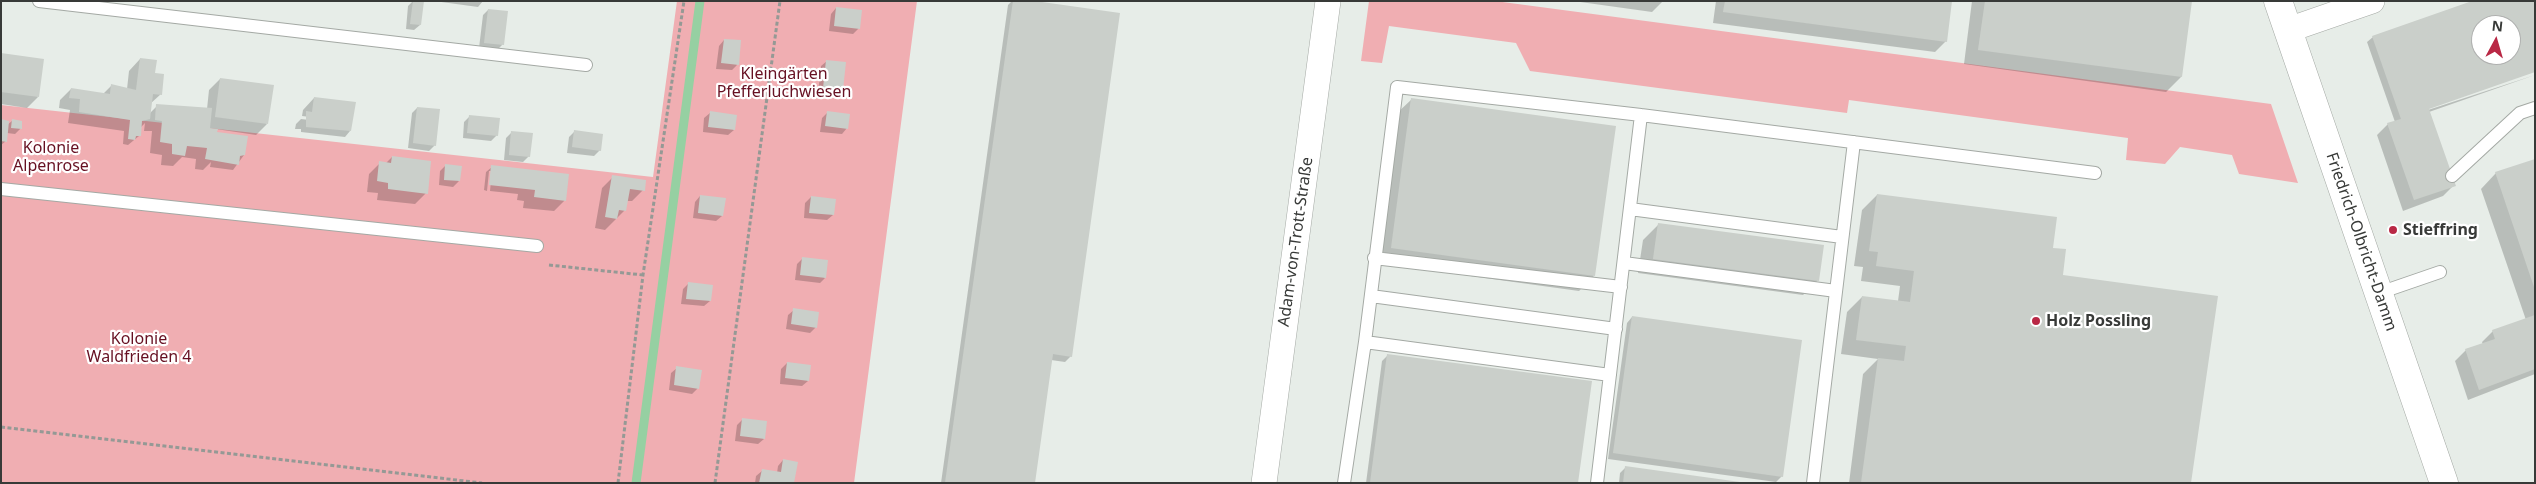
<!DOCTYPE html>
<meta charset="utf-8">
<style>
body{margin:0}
#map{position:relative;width:2536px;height:484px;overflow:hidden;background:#e7ede8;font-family:"Noto Sans",sans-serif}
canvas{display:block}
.frame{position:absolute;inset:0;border:2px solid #383a38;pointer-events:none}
.north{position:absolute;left:2471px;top:15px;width:50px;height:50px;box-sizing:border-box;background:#fff;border:1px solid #afb0af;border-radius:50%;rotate:6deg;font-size:14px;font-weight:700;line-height:20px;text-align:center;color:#383a38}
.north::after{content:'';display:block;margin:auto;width:18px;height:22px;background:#b92845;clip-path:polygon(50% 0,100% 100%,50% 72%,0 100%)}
</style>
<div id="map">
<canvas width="2536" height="484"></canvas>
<div class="frame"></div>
<div class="north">N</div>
</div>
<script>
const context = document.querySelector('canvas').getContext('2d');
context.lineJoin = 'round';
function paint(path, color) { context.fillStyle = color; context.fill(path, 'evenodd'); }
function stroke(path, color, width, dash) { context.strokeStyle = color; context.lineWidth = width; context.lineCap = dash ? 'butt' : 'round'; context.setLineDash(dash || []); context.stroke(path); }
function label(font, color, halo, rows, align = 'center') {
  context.font = font + ' "Noto Sans",sans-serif'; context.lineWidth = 4.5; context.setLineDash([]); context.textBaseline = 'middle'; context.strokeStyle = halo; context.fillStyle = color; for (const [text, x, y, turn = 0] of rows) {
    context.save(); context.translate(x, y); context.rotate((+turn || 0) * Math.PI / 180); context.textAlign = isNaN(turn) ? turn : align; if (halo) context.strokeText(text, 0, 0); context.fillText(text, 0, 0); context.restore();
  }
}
const green = new Path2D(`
 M677,1H917L854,483H1V105L653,177Z
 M1369,1H1495L2271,104L2298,183L2239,174L2232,155L2180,147L2165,164L2126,160L2128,138L1849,100L1847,113L1530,71L1516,43L1389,26L1382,63L1361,61Z`);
const shadow = new Path2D(`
 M413,1H422L420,25L414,30L406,29L408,6Z
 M434,1H483L478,7Z
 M1012,1H1026L1071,356L1065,362L1051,360L1034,483H941L1008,5Z
 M1573,1H1663L1652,12Z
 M1716,1H1951L1946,41L1935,52L1713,23Z
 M1972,1H2191L2181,77L2166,92L1964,64Z
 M2535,1V71L2428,108V110L2535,75L2429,112L2454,185L2443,196L2403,211L2377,135L2388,124L2395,122L2367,42L2373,37ZM2481,25H2511V55H2481Z
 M836,8L859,28L853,34L829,31L831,14Z
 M488,10L503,44L497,50L479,48L483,15Z
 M724,40L737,65L732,70L716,69L719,46Z
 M1,54L38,97L27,108L1,104Z
 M140,59L154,74L161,94L150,104V113L157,106L207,109L209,90L220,79L267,124L256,135L216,129V133L244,155L233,170L210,167L211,162L203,170L195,169L196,159L182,157L173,166L161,165L162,155L150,153L152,131H144L145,123L140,128L139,136L128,145L123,144L124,131L68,123L70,110L59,108L60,100L71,89L103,94L112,85L127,89L129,71Z
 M827,61L842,89L836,95L818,93L821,66Z
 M314,98L355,103L350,131L345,137L301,132V129H295L296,124L301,119L336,123V120L302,116L303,110Z
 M1412,99L1594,276L1579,291L1376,263L1396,114Z
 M417,108L435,145L429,151L408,148L412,113Z
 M828,112L847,128L842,134L820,132L822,118Z
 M710,113L734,130L728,135L703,132L704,118Z
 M470,116L497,135L491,141L463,138L464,122Z
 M1,121L7,125L12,121L21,128L15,134L7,133L6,141L1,145Z
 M512,132L529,156L523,162L504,160L506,138Z
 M574,132L600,150L594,156L567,153L569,137Z
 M392,157L426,193L415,204L377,200L378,193L367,192L369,174L380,163H386Z
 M2535,160V374L2468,400L2455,361L2466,350L2483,345L2482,342L2493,331L2526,320L2481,189L2496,173Z
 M446,165L459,181L453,187L439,185L440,171Z
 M492,167L565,200L554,211L523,208L524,201L517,200L518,194L490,191L492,171H489L487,191L484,190L486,172Z
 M613,177L643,190L632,201H627L625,210L605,230L595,228L602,188Z
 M1877,195L2051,249L2061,276L2190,483H1849L1863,374L1878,359L1841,354L1847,312L1862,297L1898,301L1900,286L1861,281L1863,267L1854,266L1862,210Z
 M700,196L722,216L716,221L693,218L695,202Z
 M811,197L833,215L827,220L804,218L805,203Z
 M1658,225L1818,280L1803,295L1638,273L1643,240Z
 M803,258L825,278L820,283L795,280L797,264Z
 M688,284L710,301L704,306L681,304L683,289Z
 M794,310L816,327L810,333L786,329L788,315Z
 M1632,317L1782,476L1776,482L1608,459L1627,323Z
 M1387,356L1577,483H1366L1382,361Z
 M787,363L808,381L802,386L780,384L781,369Z
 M677,368L698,388L692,394L669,390L671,373Z
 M742,420L764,439L758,444L735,441L737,425Z
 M783,460L793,483H755L756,476L762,471L777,473L778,466Z
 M1626,467L1740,483H1619L1620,473Z`);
const stream = new Path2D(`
 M636,483L700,1`);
const building = new Path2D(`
 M413,1H424L421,25L410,24Z
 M1013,1H1035L1120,13L1072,357L1053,354L1035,483H945Z
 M1725,1H1952L1947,42L1723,12Z
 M1985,1H2192L2182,77L1978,50Z
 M2472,1H2535V72L2429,109L2456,186L2414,200L2387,123L2401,119L2372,36ZM2481,25H2511V55H2481Z
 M836,7L862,10L860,29L834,26Z
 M488,9L508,11L504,45L484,43Z
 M724,39L741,40L739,65L721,63Z
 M1,53L44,59L39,97L1,92Z
 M140,58L157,60L155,73L164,74L162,95L153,94L150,119L142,121L141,136H136L135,140L128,139L130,120L79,112L80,99L69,98L71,88L110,94L111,84L136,90Z
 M826,60L846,62L843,90L823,88Z
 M220,78L274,85L268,124L215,117Z
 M314,97L356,102L351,131L306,127V111L312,112Z
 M1411,98L1616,126L1595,276L1391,248Z
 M156,104L212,108L210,128L218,129L217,132L248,136L245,155L240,156L239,165L205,159L207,148L187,146L185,156L172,154V144L160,142L162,121L155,120Z
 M417,107L440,109L436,146L413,143Z
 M710,111L737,115L735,130L708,127Z
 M827,111L850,114L848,129L825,126Z
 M469,115L500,118L498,136L467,133Z
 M1,119L9,121L7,142L1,141Z
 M12,119L22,121V129L11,128Z
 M574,130L603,134L601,151L572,147Z
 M511,131L533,133L530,157L509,155Z
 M392,156L431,161L428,194L388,189V183L377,181L379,161L391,163Z
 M2535,159V287H2534L2495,172Z
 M445,164L462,166L460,181L444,180Z
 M491,165L569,174L566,201L534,197L535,190L489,185Z
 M612,175L646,180L645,191L630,189L626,211L619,210L617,219L605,217Z
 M1877,194L2057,217L2053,248L2066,249L2063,275L2218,296L2191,483H1861L1878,358L1904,361L1906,346L1856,340L1862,296L1910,302L1914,271L1876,266L1878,252L1869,251Z
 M700,195L726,198L723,216L698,213Z
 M811,196L836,199L834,215L809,213Z
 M1658,223L1824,245L1819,281L1653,259Z
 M802,257L828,260L826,278L800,275Z
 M688,282L713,285L711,301L686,299Z
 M793,308L819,312L817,328L791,324Z
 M2535,315V369L2479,390L2465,349L2495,339L2492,330Z
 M1632,316L1802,340L1783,477L1613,453Z
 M1387,354L1592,381L1578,483H1370Z
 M787,362L811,365L809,381L785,378Z
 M676,366L702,370L699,389L674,385Z
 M742,418L767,421L765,439L740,436Z
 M783,459L798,462L794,483H759L762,469L781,472Z
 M1625,466L1740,482V483H1623Z`);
const path = new Path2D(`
 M549,265L643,275
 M1,427L482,483
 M618,483L643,275L684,1
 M715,483L780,1`);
const service = new Path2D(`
 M39,1L586,65
 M2452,176L2520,113L2535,108
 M1,189L537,246
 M1630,209L1842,237
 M1374,258L1621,287
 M1624,263L1836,291
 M2379,293L2440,272
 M1371,296L1616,329
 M1365,342L1610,375
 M1344,483L1365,342L1397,87L1641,115L2095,173
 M1597,483L1641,115
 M1813,483L1854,142`);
const minor = new Path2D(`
 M2288,30L2372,1
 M1264,483L1328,1`);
const tertiary = new Path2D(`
 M2278,1L2444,483`);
const markers = [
 [2393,230,5,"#b92845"],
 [2036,321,5,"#b92845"]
];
const parkNames = [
 ["Kleingärten",784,74],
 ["Pfefferluchwiesen",784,92],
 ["Kolonie",51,148],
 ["Alpenrose",51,166],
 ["Kolonie",139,339],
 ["Waldfrieden 4",139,357]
];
const poiNames = [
 ["Stieffring",2403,230],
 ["Holz Possling",2046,321]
];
const streetNames = [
 ["Adam-von-Trott-Straße",1296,242,-82],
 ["Friedrich-Olbricht-Damm",2361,242,71]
];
paint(green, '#f0aeb2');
paint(shadow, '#0003');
stroke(stream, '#96d0a2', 9);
paint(building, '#cacfca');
stroke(service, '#a4a9a4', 14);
stroke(minor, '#a4a9a4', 26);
stroke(tertiary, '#a4a9a4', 29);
stroke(path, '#959995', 3, [4, 2.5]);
stroke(service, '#fff', 12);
stroke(minor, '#fff', 25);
stroke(tertiary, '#fff', 28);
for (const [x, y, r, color] of markers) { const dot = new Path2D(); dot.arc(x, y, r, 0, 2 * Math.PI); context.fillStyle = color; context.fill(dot); stroke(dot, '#fff', 2); }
label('16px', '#661022', '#fff', parkNames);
label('bold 16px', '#383a38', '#fff', poiNames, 'left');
label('16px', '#383a38', '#fff', streetNames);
</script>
